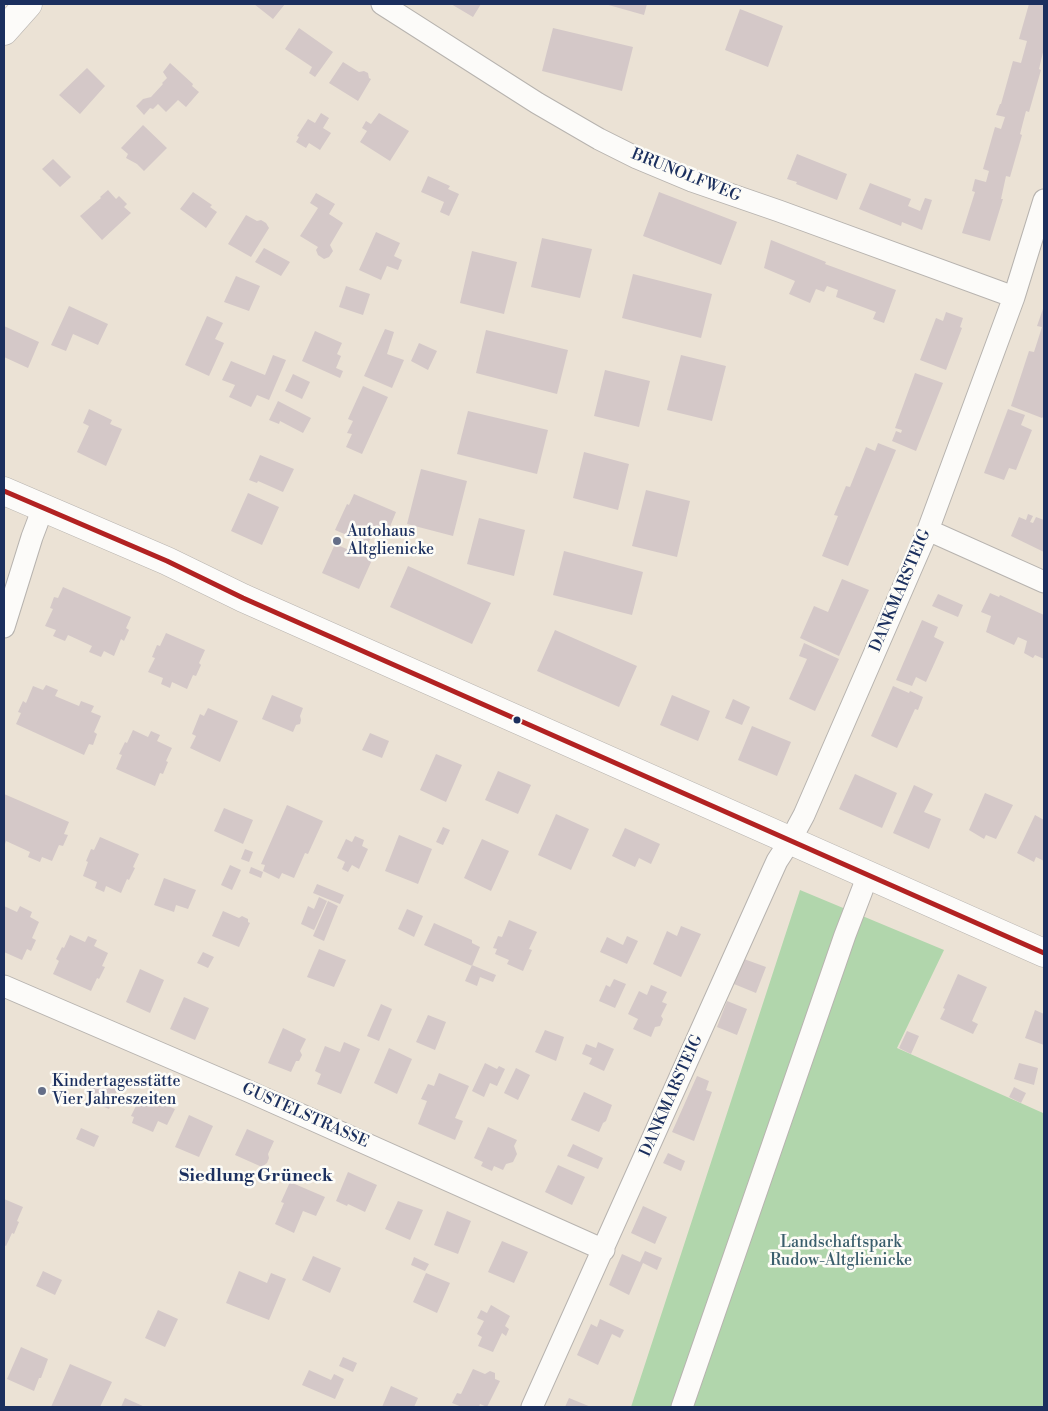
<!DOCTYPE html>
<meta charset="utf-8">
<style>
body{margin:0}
#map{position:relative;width:1048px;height:1411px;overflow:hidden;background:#ebe2d5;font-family:"Libre Bodoni",serif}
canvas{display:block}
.frame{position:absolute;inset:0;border:5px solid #1b2f5e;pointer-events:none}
</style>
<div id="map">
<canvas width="1048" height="1411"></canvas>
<div class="frame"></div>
</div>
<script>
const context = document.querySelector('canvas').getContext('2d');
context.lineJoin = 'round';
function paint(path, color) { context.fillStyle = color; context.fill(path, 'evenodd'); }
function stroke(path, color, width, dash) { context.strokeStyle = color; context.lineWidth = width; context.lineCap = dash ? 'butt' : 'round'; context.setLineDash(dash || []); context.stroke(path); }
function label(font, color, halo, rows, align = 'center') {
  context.font = font + ' "Libre Bodoni",serif'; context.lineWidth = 5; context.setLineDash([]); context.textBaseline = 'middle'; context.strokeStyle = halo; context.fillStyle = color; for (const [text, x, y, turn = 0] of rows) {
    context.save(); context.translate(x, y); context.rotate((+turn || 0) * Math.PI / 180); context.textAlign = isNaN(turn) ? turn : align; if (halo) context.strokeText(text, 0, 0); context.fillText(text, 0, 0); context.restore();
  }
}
const green = new Path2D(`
 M800,890L944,950L897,1048L1043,1113L1044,1111V1407H631Z`);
const building = new Path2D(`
 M254,4H285L273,19Z
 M451,4H481L473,17Z
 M605,4H647L644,15Z
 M1029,4H1044V48L1039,69L1041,70L1029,112L1026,111L1020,134L1022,135L1010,177L1006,176L1001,199H1003L990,241L962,233L975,192L972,191L975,179L986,182L989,171L983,169L995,127L1001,129L1005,117L996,115L1000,104H1001L1013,61L1021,63L1027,41L1019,39Z
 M740,9L783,26L768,67L725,50Z
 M299,28L333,52L315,77L309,73L312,67L285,49Z
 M553,28L633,47L622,91L542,71Z
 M343,62L359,72L364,71L368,73L369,78L371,79L358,101L329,83Z
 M170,63L193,84L192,86L199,92L186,107L178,100L166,112L158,104L153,109L150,108L144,115L136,106L143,99L151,97L163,84L162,83L167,78L163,72Z
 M87,68L105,86L80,114L59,95Z
 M321,113L329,118L323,128L331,133L320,150L309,143L306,148L296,142L299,137L297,136L308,119L315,123Z
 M379,113L409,131L390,161L360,142L367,131L362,128L366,121L371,124Z
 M143,125L167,148L144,171L137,164L126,158L128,154L121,148Z
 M797,154L847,174L837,200L796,184L797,182L787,179Z
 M53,159L71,177L60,187L42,169Z
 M428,176L450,186L448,189L459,194L449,216L440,212L444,202L421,192Z
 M870,183L911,199L908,206L920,211L925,198L932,200L922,230L902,222L901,226L859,209Z
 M108,190L116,199L119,196L127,204L124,207L131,213L102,240L80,216L101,198L100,197Z
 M193,192L212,205L210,207L217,212L206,228L180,209Z
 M659,192L737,222L721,265L643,236Z
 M316,193L335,204L329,214L343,223L330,245L333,251L329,257L324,259L318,255L316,250L318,247L300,236L318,208L310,203Z
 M246,215L257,221L261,220L266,223L269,228L251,257L228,244Z
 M376,232L400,243L394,256L402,260L398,270L387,266L381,280L359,270Z
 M542,238L592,249L580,298L531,287Z
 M771,240L826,262L825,264L896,290L884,323L873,319L876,312L836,297L838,290L827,286L824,292L816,289L810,303L789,294L795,281L764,268Z
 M264,248L290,262L281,276L255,262Z
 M472,251L517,262L504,314L460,303Z
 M633,274L712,294L701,338L622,318Z
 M236,276L260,286L249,311L224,302Z
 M346,286L370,294L363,315L339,307Z
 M69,306L108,324L98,345L73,334L66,351L51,345Z
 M1044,306V416L1042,418L1011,406L1029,351L1034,352L1042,327L1037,326Z
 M946,312L963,318L960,327L962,328L946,370L920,360L936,318L943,321Z
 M207,316L223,323L215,339L224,343L209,376L185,365Z
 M4,326L39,342L28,368L4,357Z
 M385,329L394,332L387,354L404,360L392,388L364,376Z
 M486,330L568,350L557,394L476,373Z
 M315,331L342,343L337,354L341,356L336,368L343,371L340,378L302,361Z
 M419,343L437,351L428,370L411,361Z
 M273,355L286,360L269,400L257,395L251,407L229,397L235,385L222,380L231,361L265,375Z
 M681,355L726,366L712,421L667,410Z
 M605,370L650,381L639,427L594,416Z
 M915,373L943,383L916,451L892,441L896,431L901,433L902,430L895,428Z
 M293,374L310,382L302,399L285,391Z
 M363,386L388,397L362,454L346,447L352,434L347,433L353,421L348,419Z
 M278,401L311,418L303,433L280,421L279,424L269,420Z
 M89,409L112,420L110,424L122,429L106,466L77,452L89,426L83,423Z
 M1008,409L1025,415L1021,425L1032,430L1016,470L1009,468L1004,480L984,473Z
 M468,411L548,430L537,474L457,454Z
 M878,443L896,450L848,566L822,556L838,516L834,515L846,486L850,487L866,447L875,451Z
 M584,452L629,464L618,510L573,498Z
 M260,455L294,469L283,492L258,481L257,483L249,480Z
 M421,469L467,481L453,536L407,524Z
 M646,490L690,501L677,557L632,546Z
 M248,493L279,507L262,545L231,531Z
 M354,494L396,512L385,539L373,533L368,544L335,530L347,504L349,505Z
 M1028,514L1033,516L1030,522L1033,523L1036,517L1044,520V552L1011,536L1019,517L1026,520Z
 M479,518L525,530L514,576L467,564Z
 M335,544L372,560L359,589L322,573Z
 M564,551L643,572L632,615L553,595Z
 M408,566L491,603L472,644L390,607Z
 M842,579L869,590L839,656L800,638L814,606L828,612Z
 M63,587L131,617L126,628L129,630L124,641L121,639L114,656L104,651L101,657L89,652L92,646L68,635L65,641L53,636L56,630L45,626L53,609L50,608L54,597L58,598Z
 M990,593L999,597L1000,595L1044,615V659L1035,655L1033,658L1024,653L1027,641L1018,637L1014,645L986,632L991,616L981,612Z
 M938,594L963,605L958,617L932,606Z
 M922,620L938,627L934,637L944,642L926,682L916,677L912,686L896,680Z
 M555,630L637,666L619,707L537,671Z
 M166,633L205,650L199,663L201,665L196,676L193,675L187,689L172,682L170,688L161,684L163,678L148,672L155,658L152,657L157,645L160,646Z
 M804,643L839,659L815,711L789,699L807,659L799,656Z
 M46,685L58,690L55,696L79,706L81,701L94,706L91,712L101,716L94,732L97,734L93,745L89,744L84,755L16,724L21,713L18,712L23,701L26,703L33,686L43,690Z
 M893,686L909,693L910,691L923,697L918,710L915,709L897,748L871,736Z
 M272,695L303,708L300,716L301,720L300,724L296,725L293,732L262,719Z
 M672,695L710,711L698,741L660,725Z
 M733,699L750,707L742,725L725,718Z
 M208,708L238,721L220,762L190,748L196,736L192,734L200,714L204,716Z
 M752,726L791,742L777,776L738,760Z
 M133,730L148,737L151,731L160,735L157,741L172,748L166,761L168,762L163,774L160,773L155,786L116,769L122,755L119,754L125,742L127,743Z
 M370,733L389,741L382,758L362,750Z
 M436,754L462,765L446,802L420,790Z
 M498,771L531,785L518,814L485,800Z
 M855,774L897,793L882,828L839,809Z
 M914,785L933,794L924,812L941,819L929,849L893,833Z
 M985,793L1013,805L996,839L986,835L984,839L969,830Z
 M4,794L69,822L64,834L68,835L63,846L59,845L52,861L42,857L40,862L28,857L30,852L6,841L4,847Z
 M287,805L323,821L308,854L305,853L294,878L282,873L279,879L263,871L265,865L261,864Z
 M224,808L253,820L243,844L214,831Z
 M556,814L589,829L571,870L538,855Z
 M1035,815L1044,820V861L1036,857L1034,862L1017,853Z
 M443,827L450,830L443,845L436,842Z
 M625,828L660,844L651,864L639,858L635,867L612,856Z
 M399,835L432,849L418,884L385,871Z
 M355,836L364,840L362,846L368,849L359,869L352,865L348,872L342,869L345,862L337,858L346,839L352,842Z
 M100,837L139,854L133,867L135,868L129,880L127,879L121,893L106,886L104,892L95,888L97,882L83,876L88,862L86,861L91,849L94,850Z
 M482,839L509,851L491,891L464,878Z
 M245,849L253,852L249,862L241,859Z
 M230,865L241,870L232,890L221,885Z
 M251,867L263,872L261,878L249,873Z
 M164,878L196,890L188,909L176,905L174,912L154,905Z
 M317,884L344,895L340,904L313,893Z
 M319,897L327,901L314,930L301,924L308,906L314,909Z
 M328,901L338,906L324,941L313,936Z
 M4,906L17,912L20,906L32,912L30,917L39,922L32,938L36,940L31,951L27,949L22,960L4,952Z
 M407,909L423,916L414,937L398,929Z
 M223,911L239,918L242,916L248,919V922L250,923L239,947L212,936Z
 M509,920L537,932L529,949L532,950L523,971L507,964L509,960L495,954L497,949L493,948L498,936L502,937Z
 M434,923L472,940V943L480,947L472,966L424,945Z
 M681,926L701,934L681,977L653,964L667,931L677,936Z
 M70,935L85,942L88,936L97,940L94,946L108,953L102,966L105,967L99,979L97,978L91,991L53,974L59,961L56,959L62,947L64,948Z
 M627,936L638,941L627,964L600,952L607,937L623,945Z
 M319,949L346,960L334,987L307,977Z
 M203,952L214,957L208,968L197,963Z
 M744,959L766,967L756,993L734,984Z
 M472,965L496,975L493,982L480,977L477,986L465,981Z
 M140,969L164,980L150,1013L126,1002Z
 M958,974L987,987L972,1021L978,1024L973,1034L940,1019L945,1009L943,1008Z
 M614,979L626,984L615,1008L599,1001L606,985L610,987Z
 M651,985L667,992L662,1002L667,1004L661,1016L663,1019L660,1026L655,1027L651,1037L633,1029L638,1019L628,1014L639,991L647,995Z
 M184,997L209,1008L195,1040L170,1029Z
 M727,1001L747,1009L737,1035L717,1027Z
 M381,1004L392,1009L379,1041L367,1036Z
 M1035,1010L1044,1014V1045L1025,1038Z
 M428,1015L446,1022L435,1050L416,1042Z
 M283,1028L306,1039L300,1051L302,1055L299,1061H296L291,1072L268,1063Z
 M545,1030L564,1037L556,1061L535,1052Z
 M907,1031L919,1036L911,1054L899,1048Z
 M344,1042L360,1049L341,1094L317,1084L321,1074L315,1071L325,1046L340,1052Z
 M598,1042L614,1049L604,1071L589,1064L592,1058L582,1054L586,1044L596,1048Z
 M389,1048L412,1059L397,1094L374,1083Z
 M485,1063L497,1069L499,1066L505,1069L497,1086L490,1083L484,1097L472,1091Z
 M1019,1063L1038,1068L1034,1085L1014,1079Z
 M516,1068L530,1075L518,1100L504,1093Z
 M439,1073L469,1086L455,1118L463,1121L455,1140L418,1124L427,1101L421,1099L428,1084L434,1086Z
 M99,1075L120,1084L109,1109L88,1100L91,1094L87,1092L92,1082L95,1084Z
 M697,1076L709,1081L706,1090L712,1092L694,1141L672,1132Z
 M1014,1087L1026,1093L1021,1103L1009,1097Z
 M584,1092L612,1105L606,1121L603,1123L599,1132L571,1120Z
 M144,1095L175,1109L167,1125L158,1121L153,1132L132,1123L134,1117L131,1116L139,1100L142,1101Z
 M189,1115L213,1126L199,1157L175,1147Z
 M488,1127L517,1140L514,1146L517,1154L513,1162L506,1164L503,1170L494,1166L492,1171L481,1166L483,1162L474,1158Z
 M81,1128L99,1136L94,1147L76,1139Z
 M247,1129L274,1141L268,1154L269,1158L267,1163L262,1167L235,1155Z
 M573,1144L603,1158L598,1169L567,1156Z
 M668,1153L685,1161L681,1171L663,1163Z
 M558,1165L585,1177L572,1205L545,1192Z
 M348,1172L377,1185L365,1212L348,1204L347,1206L336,1201Z
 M290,1182L325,1197L316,1216L303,1211L294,1233L275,1224L284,1203L281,1202Z
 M4,1199L23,1207L17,1221L19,1222L14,1234L12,1233L6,1246L4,1245Z
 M398,1201L423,1210L410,1240L385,1229Z
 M643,1206L667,1217L655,1244L631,1233Z
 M447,1211L471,1221L458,1254L434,1245Z
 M502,1241L528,1252L514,1283L488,1272Z
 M645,1251L662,1258L657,1270L643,1263L629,1295L609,1285L622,1254L640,1262Z
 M313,1256L341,1268L330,1293L302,1280Z
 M414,1257L429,1264L425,1271L411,1265Z
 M43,1271L62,1280L55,1295L36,1286Z
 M239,1271L267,1283L271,1273L286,1279L269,1320L226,1303Z
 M426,1273L450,1283L437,1313L413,1302Z
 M491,1305L510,1316L505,1326L509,1329L506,1336L502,1333L493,1352L478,1346L482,1337L477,1334L484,1321L477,1318L481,1310L487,1313Z
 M158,1310L178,1319L165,1347L145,1338Z
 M600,1319L624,1330L620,1338L612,1334L598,1365L577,1355L591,1324L597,1327Z
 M21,1347L48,1359L41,1378H39L34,1391L7,1379Z
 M343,1357L357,1363L353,1372L339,1366Z
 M70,1364L112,1382L100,1407L68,1406L51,1407Z
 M473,1369L485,1374L490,1371L495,1373V1379L500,1381L487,1407L480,1404L479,1407H462L452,1403L457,1393L461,1394Z
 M309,1370L331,1380L334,1374L344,1379L335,1399L302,1385Z
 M391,1386L418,1398L414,1407H382Z
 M125,1398L145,1407H121Z
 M569,1398L591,1407H565Z`);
const street = new Path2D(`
 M382,4L537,103L599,139L637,158L692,181L779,211L1014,297
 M928,530L1044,582
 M4,627L32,537L43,508
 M4,986L248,1091L604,1250
 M532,1407L772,872L777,861L790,841L804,815L928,530L1014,297L1044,200
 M682,1407L845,935L868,875`);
const secondary = new Path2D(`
 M4,31L28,4
 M4,491L167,561L243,598L1044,953`);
const bus1 = new Path2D(`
 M4,491L167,561L243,598L1044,953`);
const markers = [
 [337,541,5,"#646e88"],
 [517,720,4.5,"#1b2f5e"],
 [42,1091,5,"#646e88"]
];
const streetNames = [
 ["BRUNOLFWEG",686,176,22],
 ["DANKMARSTEIG",901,591,-67],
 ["DANKMARSTEIG",672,1096,-66],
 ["GUSTELSTRASSE",305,1116,24]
];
const poiNames = [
 ["Autohaus",347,532],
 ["Altglienicke",347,550],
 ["Kindertagesstätte",52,1082],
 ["Vier Jahreszeiten",52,1100]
];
const parkNames = [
 ["Landschaftspark",841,1243],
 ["Rudow-Altglienicke",841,1261]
];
const neighbourhoodNames = [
 ["Siedlung Grüneck",256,1177]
];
paint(green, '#b1d6ac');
paint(building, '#d4c8c8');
stroke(street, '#b7b3af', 23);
stroke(secondary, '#b7b3af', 29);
stroke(street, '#fcfbf9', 21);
stroke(secondary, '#fcfbf9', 28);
stroke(bus1, '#b22222', 5);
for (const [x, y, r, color] of markers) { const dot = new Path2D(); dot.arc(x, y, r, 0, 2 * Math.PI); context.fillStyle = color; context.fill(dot); stroke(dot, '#fdfcf7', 2); }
label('16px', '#1b2f5e', '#fdfcf7', streetNames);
label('16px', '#1b2f5e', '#fdfcf7', poiNames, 'left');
label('16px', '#3a5e6c', '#fdfcf7', parkNames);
label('bold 18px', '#1b2f5e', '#fdfcf7', neighbourhoodNames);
</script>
